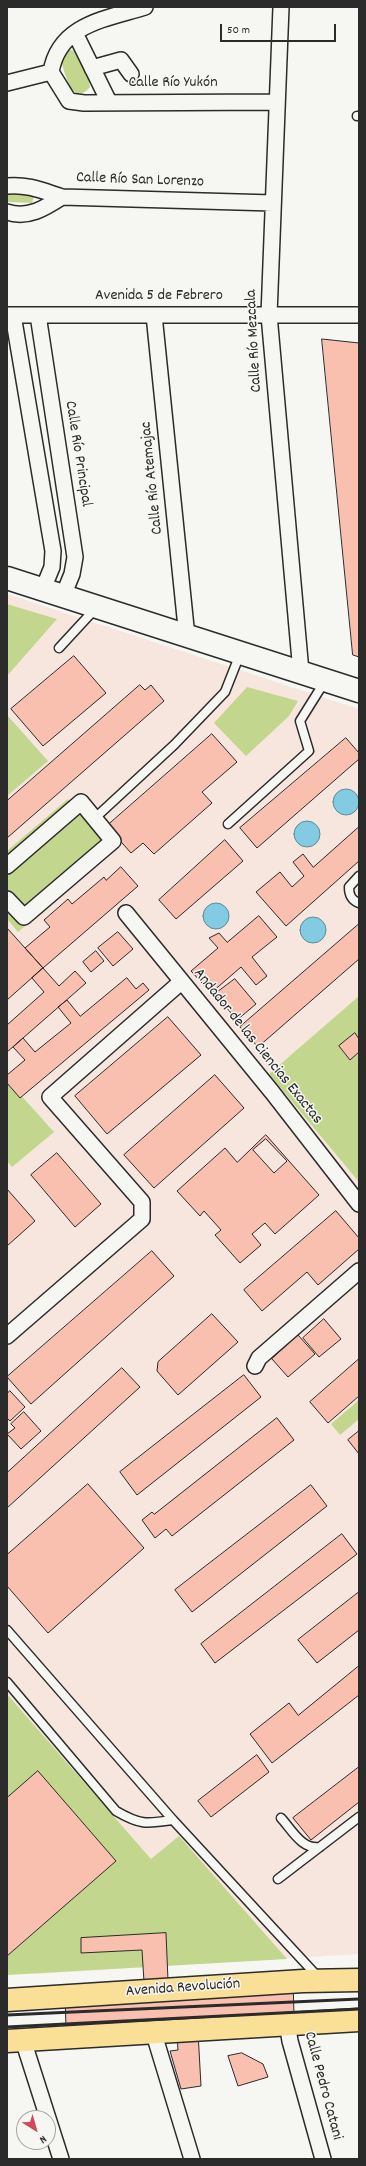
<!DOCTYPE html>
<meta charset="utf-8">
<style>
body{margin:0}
#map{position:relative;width:366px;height:2166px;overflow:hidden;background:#f6f6f2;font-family:Dekko,sans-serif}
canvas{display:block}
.frame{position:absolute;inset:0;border:8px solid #2b2b2b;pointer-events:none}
.north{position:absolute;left:16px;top:2110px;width:40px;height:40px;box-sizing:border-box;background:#f6f6f2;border:1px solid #a5a5a2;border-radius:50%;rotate:143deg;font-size:11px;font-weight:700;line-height:16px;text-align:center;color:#2b2b2b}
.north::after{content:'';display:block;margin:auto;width:14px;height:18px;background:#d1495b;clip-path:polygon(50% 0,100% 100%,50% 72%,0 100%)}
.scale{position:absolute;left:220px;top:24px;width:116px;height:18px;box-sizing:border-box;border:2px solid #2b2b2b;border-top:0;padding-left:5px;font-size:12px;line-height:14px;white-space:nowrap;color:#2b2b2b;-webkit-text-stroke:3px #f6f6f2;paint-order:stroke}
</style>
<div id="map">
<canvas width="366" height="2166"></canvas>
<div class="frame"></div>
<div class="north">N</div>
<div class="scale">50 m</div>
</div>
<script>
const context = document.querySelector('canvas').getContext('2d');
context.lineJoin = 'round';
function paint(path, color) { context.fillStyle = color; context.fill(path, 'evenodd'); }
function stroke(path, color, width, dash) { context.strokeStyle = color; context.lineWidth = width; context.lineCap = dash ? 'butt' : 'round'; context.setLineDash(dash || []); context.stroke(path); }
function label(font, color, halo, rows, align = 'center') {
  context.font = font + ' Dekko,sans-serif'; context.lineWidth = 3; context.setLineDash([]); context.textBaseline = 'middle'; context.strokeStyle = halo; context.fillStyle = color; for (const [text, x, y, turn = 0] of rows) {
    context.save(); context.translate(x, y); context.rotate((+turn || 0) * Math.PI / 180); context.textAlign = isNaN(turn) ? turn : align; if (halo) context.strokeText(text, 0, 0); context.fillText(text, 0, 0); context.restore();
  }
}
const built = new Path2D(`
 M7,594L359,709V1954L35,1974L152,1860L7,1694Z`);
const green = new Path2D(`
 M71,50L78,52L89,82L90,87C72,108 65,73 61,61L65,51Z
 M7,189L35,193L32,203L7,202Z
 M7,604L57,619L7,676Z
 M247,687L298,701L289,716L246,756L214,723Z
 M7,715L48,761L7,796Z
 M68,799L113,852L18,932L7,919V851Z
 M359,996V1182L269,1074Z
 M7,1080L54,1132L12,1167L7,1161Z
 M359,1400V1419L340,1435L331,1424Z
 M7,1694L151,1859L179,1836L287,1959L7,1975Z`);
const water = new Path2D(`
 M333 802a13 13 0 1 1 26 0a13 13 0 1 1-26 0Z
 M294 834a13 13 0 1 1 26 0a13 13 0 1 1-26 0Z
 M203 916a13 13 0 1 1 26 0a13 13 0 1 1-26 0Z
 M300 930a13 13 0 1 1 26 0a13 13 0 1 1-26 0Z`);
const building = new Path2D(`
 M322,339L359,343V657L353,655Z
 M74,656L106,693L43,746L11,709Z
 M140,685L145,690L151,685L164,701L7,838V801Z
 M212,734L237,762L202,792L212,803L154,854L143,843L131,853L107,826Z
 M346,738L359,753V759L257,848L240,828Z
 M359,827V861L286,926L256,892L280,872L292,887L304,876L293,862L303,854L313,867Z
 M225,840L243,861L176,919L159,900Z
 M121,867L138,886L43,968L25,948L50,927L44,920L68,899L72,904L104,877L106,880Z
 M259,916L277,937L252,957L267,976L256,985L241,967L211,993L191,971L218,948L209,938L219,933L227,942Z
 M359,924V959L258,1047L240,1027Z
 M7,928L43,968L7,1000Z
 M118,932L133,949L113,966L98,948Z
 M96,951L104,961L91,972L83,962Z
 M43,968L59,986L75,971L86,983L7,1052V1025L44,992L32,978Z
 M127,978L136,989L143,983L149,990L20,1098L7,1083V1075L25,1060L13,1047L23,1038L35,1052L71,1023L58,1007L67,1000L80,1016Z
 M235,979L256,1004L237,1020L215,994Z
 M168,1017L201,1055L107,1134L75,1096Z
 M355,1033L359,1039V1052L350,1060L339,1046Z
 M215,1075L244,1108L154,1188L124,1155Z
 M266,1135L319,1195L275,1234L265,1223L252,1234L261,1245L240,1263L215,1235L221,1230L204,1211L200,1216L177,1191L225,1148L237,1162Z
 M266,1139L287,1161L274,1173L253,1150Z
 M57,1153L101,1204L75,1227L31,1175Z
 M7,1189L35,1221L7,1246Z
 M336,1211L359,1238V1249L318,1285L307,1272L262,1311L244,1290Z
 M152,1251L174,1276L31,1404L7,1377Z
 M212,1314L238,1342L178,1395L157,1371L158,1362Z
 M324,1319L341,1339L319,1357L303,1338Z
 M298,1335L315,1354L288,1377L272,1359Z
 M359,1359V1396L328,1423L310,1402Z
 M122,1368L140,1387L7,1508V1473Z
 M244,1375L261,1397L137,1495L120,1472Z
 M10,1391L25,1407L10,1421L7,1418V1394Z
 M24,1412L41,1431L21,1449L7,1434L15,1428L11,1424Z
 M277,1418L294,1440L172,1536L166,1529L155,1538L142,1520L152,1512L154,1514Z
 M359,1431V1454L348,1440Z
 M88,1484L144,1548L48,1633L7,1586V1555Z
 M311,1485L327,1506L192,1612L175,1590Z
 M342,1534L357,1554L215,1663L201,1644Z
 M359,1592V1630L317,1663L298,1640Z
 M359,1666V1695L272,1763L250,1734L289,1703L298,1715Z
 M257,1755L269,1772L211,1817L198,1801Z
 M359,1767V1802L311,1840L293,1818Z
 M38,1771L116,1861L7,1956V1798Z
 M166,1933L168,1980H293L294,2015L198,2032L201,2086L181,2089L170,2051L178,2050L177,2034L66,2028L65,1993L144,1982L142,1950L81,1953V1938Z
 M242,2053L263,2064L268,2077L238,2086L228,2056Z`);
const lane = new Path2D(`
 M357,116H359
 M59,648L95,609
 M95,818L174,745L225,692L240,654
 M228,824L309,751L300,721L325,681
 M359,876L349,887C349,895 351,900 359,903
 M7,1630L173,1820L318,1977
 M7,1682L116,1811C140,1825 146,1824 173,1820
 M281,1818C292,1830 302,1850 320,1847
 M278,1879L359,1817`);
const street = new Path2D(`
 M145,7C106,19 59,24 51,72L69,101L84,103L277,102
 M281,7L269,315L301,672
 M75,33L109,102
 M92,68L121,60L131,74
 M7,83L51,72
 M7,186C28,184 43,191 62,197L273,203
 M7,212C28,219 45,208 62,197
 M7,315H359
 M13,315L53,551L52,567L43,589
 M38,315L75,557L72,574L63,596
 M154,315L187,637
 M7,866L81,802L113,841L24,917L7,899
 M126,913L272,1092L359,1204
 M7,1336L142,1219V1202L50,1097L181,982
 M255,1366L259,1358L359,1271
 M287,2023L290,2041L323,2159
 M153,2031L192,2159
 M23,2040L61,2159`);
const secondary = new Path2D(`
 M7,578L359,691`);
const primary = new Path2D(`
 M7,2000L303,1981L359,1980
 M7,2041L359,2020`);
const rail = new Path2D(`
 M7,2015L359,1999
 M7,2027L359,2009`);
const streetNames = [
 ["Calle Río Yukón",173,84],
 ["Calle Río San Lorenzo",140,181,2],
 ["Avenida 5 de Febrero",159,297],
 ["Calle Río Mezcala",255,341,-93],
 ["Calle Río Principal",77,454,81],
 ["Calle Río Atemajac",153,478,-96],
 ["Andador de las Ciencias Exactas",257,1047,51],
 ["Avenida Revolución",183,1989,-4],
 ["Calle Pedro Catani",322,2086,75]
];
paint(built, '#f7e6de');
paint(green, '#c2d78d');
paint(water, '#82cbe3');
stroke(water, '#5f8b99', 1);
paint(building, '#f9c0af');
stroke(building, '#2b2b2b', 1);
stroke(lane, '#2b2b2b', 11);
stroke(street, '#2b2b2b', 18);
stroke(secondary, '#2b2b2b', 25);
stroke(primary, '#2b2b2b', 25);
stroke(lane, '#f6f6f2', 8);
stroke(street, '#f6f6f2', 15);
stroke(secondary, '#f6f6f2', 22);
stroke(primary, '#fadf96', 22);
stroke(rail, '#2b2b2b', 3);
label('16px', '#2b2b2b', '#f6f6f2', streetNames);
</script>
